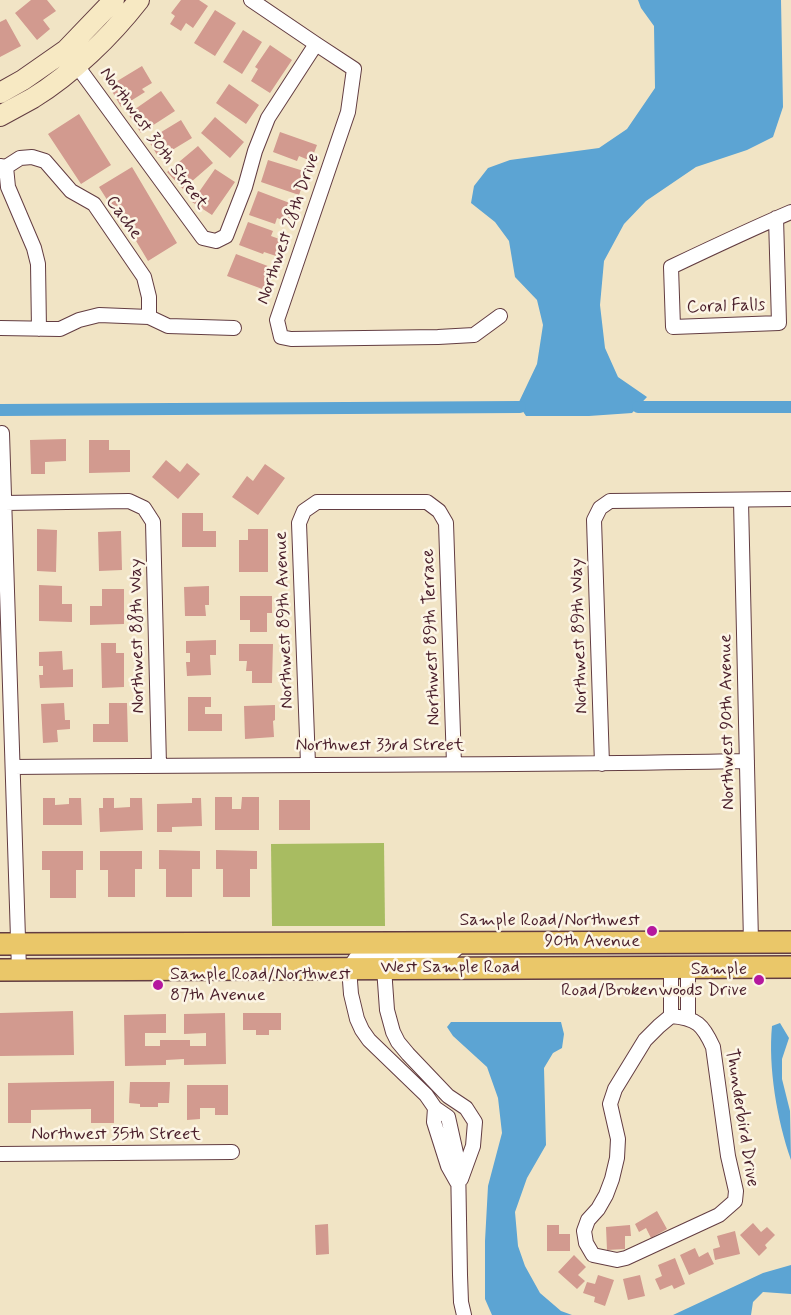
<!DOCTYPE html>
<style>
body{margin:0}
canvas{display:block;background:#f1e4c5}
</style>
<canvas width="791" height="1315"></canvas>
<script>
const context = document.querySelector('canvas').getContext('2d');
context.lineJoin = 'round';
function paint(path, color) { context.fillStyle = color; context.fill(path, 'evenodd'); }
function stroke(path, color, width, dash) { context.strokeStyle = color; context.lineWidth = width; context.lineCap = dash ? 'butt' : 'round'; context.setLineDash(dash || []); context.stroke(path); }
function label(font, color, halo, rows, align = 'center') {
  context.font = font + ' Mynerve,sans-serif'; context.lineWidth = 5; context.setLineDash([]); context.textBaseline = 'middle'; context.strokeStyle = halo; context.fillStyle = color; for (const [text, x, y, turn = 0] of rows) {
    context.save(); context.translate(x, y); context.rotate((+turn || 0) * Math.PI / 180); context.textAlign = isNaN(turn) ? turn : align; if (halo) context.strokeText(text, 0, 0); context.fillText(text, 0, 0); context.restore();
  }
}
const green = new Path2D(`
 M384,843L385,926H272L271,844Z`);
const water = new Path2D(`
 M638,0H781L783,107L773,137L747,150L696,167L646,201L624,224L604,261L600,305L605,348L618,377L647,397L632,413L589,416H526L518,404L537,364L543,325L537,300L515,277L509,241L495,222L471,203L474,186L488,168L510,160L599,148L627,129L655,88L654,26L641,8Z
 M451,1022H561L564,1034L562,1048L553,1053L544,1068L546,1145L527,1178L515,1212L518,1246L525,1266L540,1293L561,1311L572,1315H492L485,1299V1241L488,1186L502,1133L498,1098L487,1067L453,1036L447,1027Z
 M780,1023L789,1038L782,1059V1079L790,1111L791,1160C777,1120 768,1067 772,1026Z
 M791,1265V1294L763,1292L753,1302L751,1315H673L763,1273Z`);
const canal = new Path2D(`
 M638,407H791
 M0,410L520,407`);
const building = new Path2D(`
 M31,0H47L56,11L43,20L50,29L37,40L15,13Z
 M181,0H199L208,6L193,28L186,23L181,31L170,24L175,16L171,13Z
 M215,10L236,23L215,56L194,43Z
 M6,19L21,46L0,57V22Z
 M243,30L262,42L242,74L223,62Z
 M270,45L292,60L270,93L251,81L258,69L255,67Z
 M142,66L152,83L142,89L145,92L121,107L109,86Z
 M229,84L259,105L246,124L216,103Z
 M161,91L175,111L141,133L128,114Z
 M79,114L111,165L81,184L48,134Z
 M215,117L244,142L230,158L201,133Z
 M181,120L192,138L159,158L148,140Z
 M280,132L317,145L311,161L299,156L297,161L273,152Z
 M198,146L213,163L183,189L167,172Z
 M268,160L307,172L299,195L261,182Z
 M132,167L177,243L148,261L126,224L123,225L99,187Z
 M215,169L235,182L212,215L192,202Z
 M258,191L295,205L288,222L277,218L275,224L249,215Z
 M248,222L273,231L271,236L282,240L276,256L264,252L263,254L239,245Z
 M236,254L273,268L265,290L227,276Z
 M66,439V461L45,462V474H31L30,440Z
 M89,440H109V450H130V472L89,473Z
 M166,460L180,472L187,463L200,474L178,499L152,477Z
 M265,464L285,478L258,515L232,497L247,476L253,481Z
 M182,513H203V531H216V547H182Z
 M37,529L57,530L56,572L37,571Z
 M248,529H268V572H239V540H248Z
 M121,531L122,570L99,571L98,532Z
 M39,585L62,586V604H72V622L39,621Z
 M209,586V605H205L206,616H185L184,587Z
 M102,589H124V624L90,625V606H102Z
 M240,596H272V613H267V632H250V620H240Z
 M216,640V655H210L211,675L187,676L186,662H190V653H186V641Z
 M101,643H116V653H124V687L102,688Z
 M239,644H273L272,683H252V671H246L247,661H239Z
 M62,651L63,670L73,669V687L40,688L39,675H43V666H39V652Z
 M188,697H211V707H205V714H222V731H188Z
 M64,703L65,720H70V729L57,730L58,742L43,743L41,704Z
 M109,703H127L128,742H93V724H109Z
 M275,705V720L273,721L274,737L245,739L244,706Z
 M215,797H232V809H241L242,797H259V830H215Z
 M43,798H55V805L69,804V798H81L82,825H43Z
 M103,798H114V808L130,807V798H142L143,830L100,832L99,808H103Z
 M192,798H201L202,826L172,827V832H157V804L192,803Z
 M279,800H310V830H279Z
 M159,850L200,851V869H192V897H166V869H159Z
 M216,850L257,851V869H250V897H223V869H216Z
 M42,851H83V870H76V898H50V870H42Z
 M100,851H142V869H135V897H108V870H100Z
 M73,1011L74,1055L0,1056V1013Z
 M225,1013L226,1064L184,1065V1059L166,1060V1065L125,1066L124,1015L166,1014V1033H145V1046H160V1040H190V1046H206V1033L184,1034V1014Z
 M243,1013H281V1030H269V1035H256V1030H243Z
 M114,1081V1123H91V1109L31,1110V1123H8V1083Z
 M130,1082H170L169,1103H158V1107H140V1104L129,1103Z
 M187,1085H228V1115H215V1108H200V1119L187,1120Z
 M657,1211L667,1229L651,1238L646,1228L639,1232L635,1224Z
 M753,1223L761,1232L767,1227L775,1235L765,1245L767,1248L759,1256L740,1235Z
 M328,1224L329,1254L316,1255L315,1225Z
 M547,1225H559V1234H570V1251H547Z
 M630,1225L631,1236H625V1249L607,1250L606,1227Z
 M735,1231L740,1254L715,1260L713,1249L720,1247L717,1236Z
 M695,1248L699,1257L708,1252L714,1264L689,1275L680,1255Z
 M574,1255L586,1267L578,1275L585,1281L577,1289L558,1272Z
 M675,1258L685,1284L674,1289L672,1285L660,1290L655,1279L662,1276L658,1265Z
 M598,1275L614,1280L605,1306L594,1302L595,1297L583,1293L587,1282L595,1284Z
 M640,1275L645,1296L628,1300L623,1279Z`);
const street = new Path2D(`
 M251,0L316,44L354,69L348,112L277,320L281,337L291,339L438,337L474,335L500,316
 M72,59L203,238L216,241L226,236L245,187L255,151L268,118L316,44
 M0,166L6,167L20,158L32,157L45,161L71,191L94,204L144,277L149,297V317
 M6,167L8,187L34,248L38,264L39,329
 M776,218L779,323L673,327L671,267C711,248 751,229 791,212
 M0,328L60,329L79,320L99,315L149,317L168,326L234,328
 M2,433L19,970
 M741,501L751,942
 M5,503L129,501L144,508L153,522L159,765
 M308,764L299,523L304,511L317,502H427L439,511L446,523L454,764
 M602,764L594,520L600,508L610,501L791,499
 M13,767C257,764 502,766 747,761
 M462,943L451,954H372L356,958L349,968L351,994L357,1019L362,1030L369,1040L426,1095L435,1108L448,1117L458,1162L460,1275L461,1302L464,1315
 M671,967V1016
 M384,968L387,1010L393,1032L398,1042L408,1054L448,1096L466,1108L475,1122L473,1146L461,1179
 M688,968V1018
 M671,1016C697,1018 703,1025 713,1047L728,1156L736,1191L735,1201L719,1215L626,1258L617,1260L593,1255L586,1243L584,1231L588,1220L598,1209L606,1195L612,1179L617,1158L618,1139L610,1104L615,1089L645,1040L659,1026Z
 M435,1108L434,1122L448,1166L457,1182
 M0,1154L232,1152`);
const secondary = new Path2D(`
 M0,93L23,80L66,50L114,0
 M0,116C11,110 22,104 33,98C72,74 111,36 139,0`);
const primary = new Path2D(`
 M0,944L791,942
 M0,970L791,967`);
const markers = [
 [652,931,6,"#b5179e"],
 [759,980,6,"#b5179e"],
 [158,985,6,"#b5179e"]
];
const streetNames = [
 ["Northwest 30th Street",153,139,54],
 ["Cache",123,218,54],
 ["Northwest 28th Drive",289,229,-71],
 ["Coral Falls",726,307,-2],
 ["Northwest 89th Avenue",285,620,-92],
 ["Northwest 88th Way",138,636,-91],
 ["Northwest 89th Way",580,636,-92],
 ["Northwest 89th Terrace",432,637,-92],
 ["Northwest 90th Avenue",728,722,-91],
 ["Northwest 33rd Street",380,746],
 ["West Sample Road",450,968],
 ["Thunderbird Drive",741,1118,81],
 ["Northwest 35th Street",116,1135]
];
const poiNames = [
 ["Sample Road/Northwest",640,921],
 ["90th Avenue",640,942],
 ["Sample",747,970],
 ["Road/Brokenwoods Drive",747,991],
 ["Sample Road/Northwest",170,975,"left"],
 ["87th Avenue",170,996,"left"]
];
paint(green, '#a8bc61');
paint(water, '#5ca4d3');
stroke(canal, '#5ca4d3', 12);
paint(building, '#d29a8f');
stroke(street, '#633d42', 16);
stroke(secondary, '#633d42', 22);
stroke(primary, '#633d42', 24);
stroke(street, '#fff', 14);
stroke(secondary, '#f7e9c3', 20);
stroke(primary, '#eac769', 21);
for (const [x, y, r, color] of markers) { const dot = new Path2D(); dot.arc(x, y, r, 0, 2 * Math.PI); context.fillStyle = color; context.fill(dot); stroke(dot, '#fcf5e5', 2); }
label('18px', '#4a1f2b', '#fcf5e5', streetNames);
label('18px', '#4a1f2b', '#fcf5e5', poiNames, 'right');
</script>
